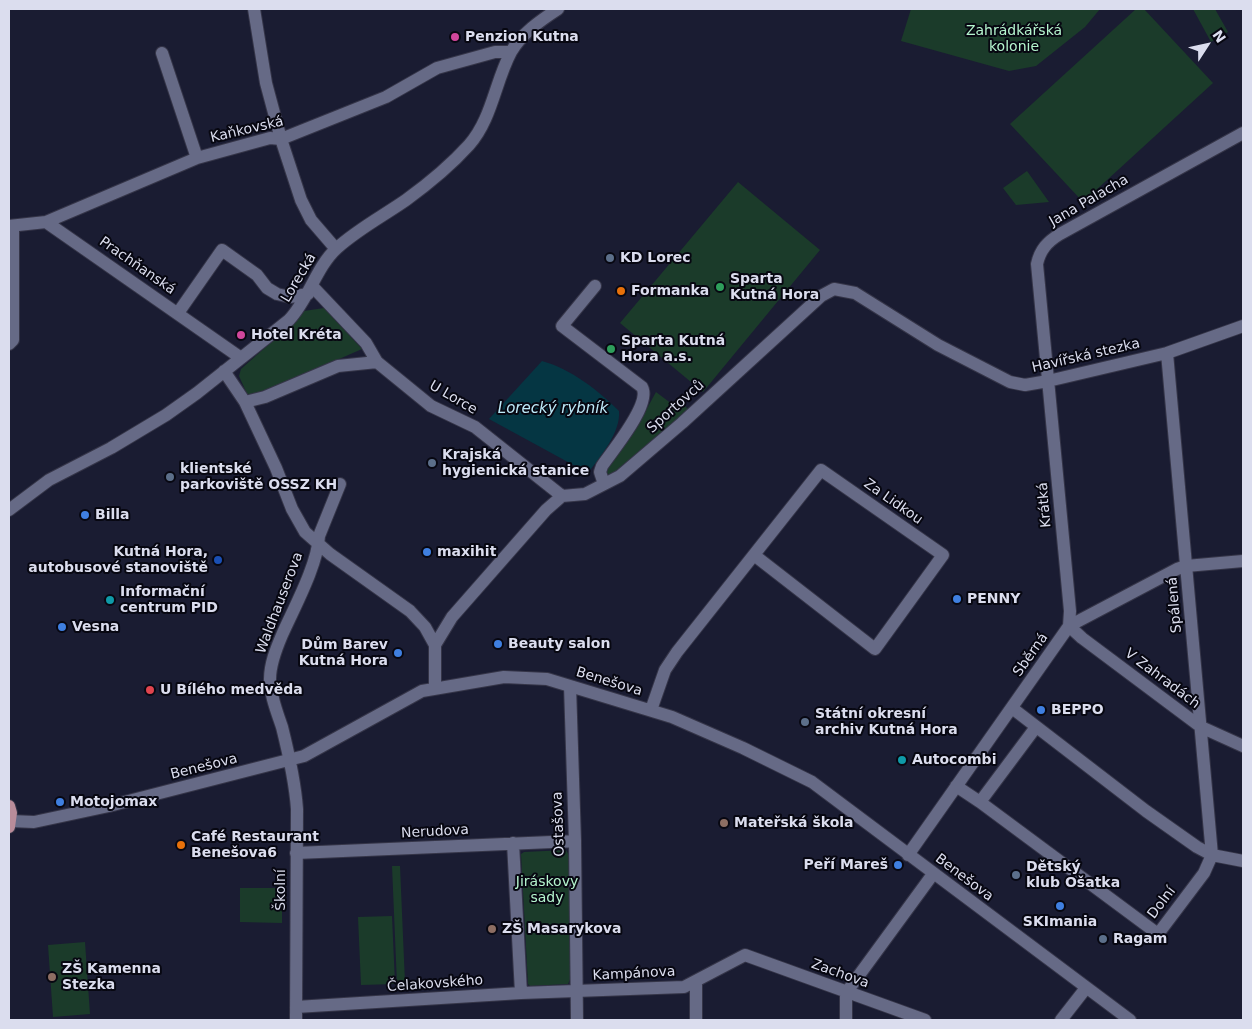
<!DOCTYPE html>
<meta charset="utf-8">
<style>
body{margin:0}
#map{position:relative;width:1252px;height:1029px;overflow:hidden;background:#1a1c32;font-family:"DejaVu Sans",sans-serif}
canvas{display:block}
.frame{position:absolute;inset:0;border:10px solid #dbddee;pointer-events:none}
.north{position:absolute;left:1182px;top:20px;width:50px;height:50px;-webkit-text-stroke:4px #070711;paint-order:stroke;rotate:55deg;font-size:14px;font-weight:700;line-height:20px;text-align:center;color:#dbddee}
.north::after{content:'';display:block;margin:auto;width:18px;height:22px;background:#dbddee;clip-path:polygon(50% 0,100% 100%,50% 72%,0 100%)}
</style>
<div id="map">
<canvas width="1252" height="1029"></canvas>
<div class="frame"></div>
<div class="north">N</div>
</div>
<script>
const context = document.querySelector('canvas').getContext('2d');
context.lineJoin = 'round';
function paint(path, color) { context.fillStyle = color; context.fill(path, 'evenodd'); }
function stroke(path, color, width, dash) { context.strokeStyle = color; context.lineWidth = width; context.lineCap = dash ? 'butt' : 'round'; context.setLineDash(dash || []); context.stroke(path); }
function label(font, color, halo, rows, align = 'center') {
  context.font = font + ' "DejaVu Sans",sans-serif'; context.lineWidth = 4; context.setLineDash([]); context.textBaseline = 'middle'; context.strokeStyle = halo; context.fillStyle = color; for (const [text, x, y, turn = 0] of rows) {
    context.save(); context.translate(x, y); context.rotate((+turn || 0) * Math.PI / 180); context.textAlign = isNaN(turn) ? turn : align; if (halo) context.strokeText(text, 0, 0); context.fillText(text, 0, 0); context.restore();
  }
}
const green = new Path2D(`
 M911,9H1100L1085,27L1036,66L1009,71L901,41Z
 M1136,9H1144L1213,83L1083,202L1010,124Z
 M1193,9H1215L1228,32L1211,42Z
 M1027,171L1049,202L1016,205L1003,188Z
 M738,182L820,250L703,392L620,323Z
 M324,308L362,349L250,398L248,396L239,376L241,369L293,323L304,311Z
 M656,392L676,407L680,401L689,410L615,473L608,475L605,471L639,423Z
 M566,850L570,857L571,977L568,984L530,986L528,984L521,854L524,852Z
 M392,866H400L405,983L397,984Z
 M240,888H282V923L240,922Z
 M392,916L395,984L361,985L358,917Z
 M85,942L90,1014L53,1017L48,945Z`);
const water = new Path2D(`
 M542,361C571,369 598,390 619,411C621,432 600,457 588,473L489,419Z`);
const minor = new Path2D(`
 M254,9L266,83L281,139L301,200L311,220L336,249
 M162,53L197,158
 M46,222L241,358
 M9,226L46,222L197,158L270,138L281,139L386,97L437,68L495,52H511
 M312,286L366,343L377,362
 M595,286L562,326L642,387C652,404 612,451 602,466L600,472L604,484
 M178,313L222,250L257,275L267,288L277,294L290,297L308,294
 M9,344L13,340V226
 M224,371L245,402L276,468L292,509L305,532L330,554L410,611L425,627L435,645
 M245,402L265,397L338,366L377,362L431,406L475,427L562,496
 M9,510L49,480L111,448L166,415L197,393L289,320C309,299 316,267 337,248C358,229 383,216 406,200C428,184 450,166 469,145C492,119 495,82 511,52C521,34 541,20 558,9
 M1069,626L1070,611L1037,264C1040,250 1047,242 1060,234L1243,133
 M1069,626L1082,638L1201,727L1243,746
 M570,686L575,841L577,1020
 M435,689V645L452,617L546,510L562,496L585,494L620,476L682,423L821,296L834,289L855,293L938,345L1010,382L1025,385L1048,381L1167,353L1243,326
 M1012,708L1146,811L1197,847L1212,855L1243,861
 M651,710L665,670L677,652L821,470L943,555L875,649L754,555
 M956,786L980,802L1158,934L1204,873L1212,855L1167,353
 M980,802L1036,727
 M11,821L34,822L109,806L304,756L422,691L504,677L547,679L672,717L743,748L812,782L1130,1020
 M513,843L521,993
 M296,853L575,841
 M908,855L1069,626L1177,569L1186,566L1243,561
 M696,982V1020
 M296,1007L521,993L684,987L745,955L925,1020
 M296,1020L297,809C295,781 289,755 282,727C277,712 270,695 270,679C270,664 276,649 282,635C294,608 318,564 319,536L340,484
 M846,1020V993L933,874
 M1061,1020L1086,988`);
const major = new Path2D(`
 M9,806L11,813L9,827`);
const markers = [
 [455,37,5,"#d1479c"],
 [610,258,5,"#5c6f8a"],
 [720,287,5,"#2e9e5b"],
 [621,291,5,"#e8710a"],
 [241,335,5,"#d1479c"],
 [611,349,5,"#2e9e5b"],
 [432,463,5,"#5c6f8a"],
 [170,477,5,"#5c6f8a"],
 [85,515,5,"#3f7fe0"],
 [427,552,5,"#3f7fe0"],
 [218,560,5,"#1a4fb4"],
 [957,599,5,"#3f7fe0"],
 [110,600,5,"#0f9aa8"],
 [62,627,5,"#3f7fe0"],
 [498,644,5,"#3f7fe0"],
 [398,653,5,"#3f7fe0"],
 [150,690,5,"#e0444e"],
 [1041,710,5,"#3f7fe0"],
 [805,722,5,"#5c6f8a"],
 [902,760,5,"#0f9aa8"],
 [60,802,5,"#3f7fe0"],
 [724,823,5,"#8d6e63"],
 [181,845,5,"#e8710a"],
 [898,865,5,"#3f7fe0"],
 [1016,875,5,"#5c6f8a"],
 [1060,906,5,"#3f7fe0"],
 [492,929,5,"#8d6e63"],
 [1103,939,5,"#5c6f8a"],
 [52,977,5,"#8d6e63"]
];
const parkNames = [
 ["Zahrádkářská",1014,31],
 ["kolonie",1014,47],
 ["Jiráskovy",547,882],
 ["sady",547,898]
];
const poiNames = [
 ["Penzion Kutna",465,37],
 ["KD Lorec",620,258],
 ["Sparta",730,279],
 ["Kutná Hora",730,295],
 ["Formanka",631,291],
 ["Hotel Kréta",251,335],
 ["Sparta Kutná",621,341],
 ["Hora a.s.",621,357],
 ["Krajská",442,455],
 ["hygienická stanice",442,471],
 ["klientské",180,469],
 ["parkoviště OSSZ KH",180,485],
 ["Billa",95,515],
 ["Kutná Hora,",208,552,"right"],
 ["autobusové stanoviště",208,568,"right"],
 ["maxihit",437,552],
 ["Informační",120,592],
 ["centrum PID",120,608],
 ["PENNY",967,599],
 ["Vesna",72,627],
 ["Beauty salon",508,644],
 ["Dům Barev",388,645,"right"],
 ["Kutná Hora",388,661,"right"],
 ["U Bílého medvěda",160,690],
 ["BEPPO",1051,710],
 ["Státní okresní",815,714],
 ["archiv Kutná Hora",815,730],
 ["Autocombi",912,760],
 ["Motojomax",70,802],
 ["Mateřská škola",734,823],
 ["Café Restaurant",191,837],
 ["Benešova6",191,853],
 ["Peří Mareš",888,865,"right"],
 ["Dětský",1026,867],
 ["klub Ošatka",1026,883],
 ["SKImania",1060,922,"center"],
 ["ZŠ Masarykova",502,929],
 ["Ragam",1113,939],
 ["ZŠ Kamenna",62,969],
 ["Stezka",62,985]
];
const streetNames = [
 ["Kaňkovská",247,130,-13],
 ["Jana Palacha",1089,201,-30],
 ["Prachňanská",137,266,35],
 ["Lorecká",299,278,-59],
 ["Havířská stezka",1086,356,-13],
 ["U Lorce",453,398,30],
 ["Sportovců",676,407,-42],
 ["Za Lidkou",893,502,35],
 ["Krátká",1045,505,-95],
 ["Waldhauserova",280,603,-69],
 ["Spálená",1175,605,-95],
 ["Sběrná",1031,655,-55],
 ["V Zahradách",1162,679,37],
 ["Benešova",609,682,17],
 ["Benešova",204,767,-14],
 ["Ostašova",559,824,-92],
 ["Nerudova",435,832,-3],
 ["Benešova",964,878,37],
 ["Školní",281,890,-90],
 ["Dolní",1162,903,-53],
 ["Kampánova",634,974,-3],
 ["Zachova",840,974,20],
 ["Čelakovského",435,984,-4]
];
const waterNames = [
 ["Lorecký rybník",553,409]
];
paint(green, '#1b3b2a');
paint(water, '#053643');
stroke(minor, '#353548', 14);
stroke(major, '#353548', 14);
stroke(minor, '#666a86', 12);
stroke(major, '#b98c9a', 12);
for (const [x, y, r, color] of markers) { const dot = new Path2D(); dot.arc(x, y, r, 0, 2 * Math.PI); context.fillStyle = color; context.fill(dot); stroke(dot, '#070711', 2); }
label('14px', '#b5f5ce', '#070711', parkNames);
label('bold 14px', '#dbddee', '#070711', poiNames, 'left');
label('14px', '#dbddee', '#070711', streetNames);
label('italic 15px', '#beeaf9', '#070711', waterNames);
</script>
